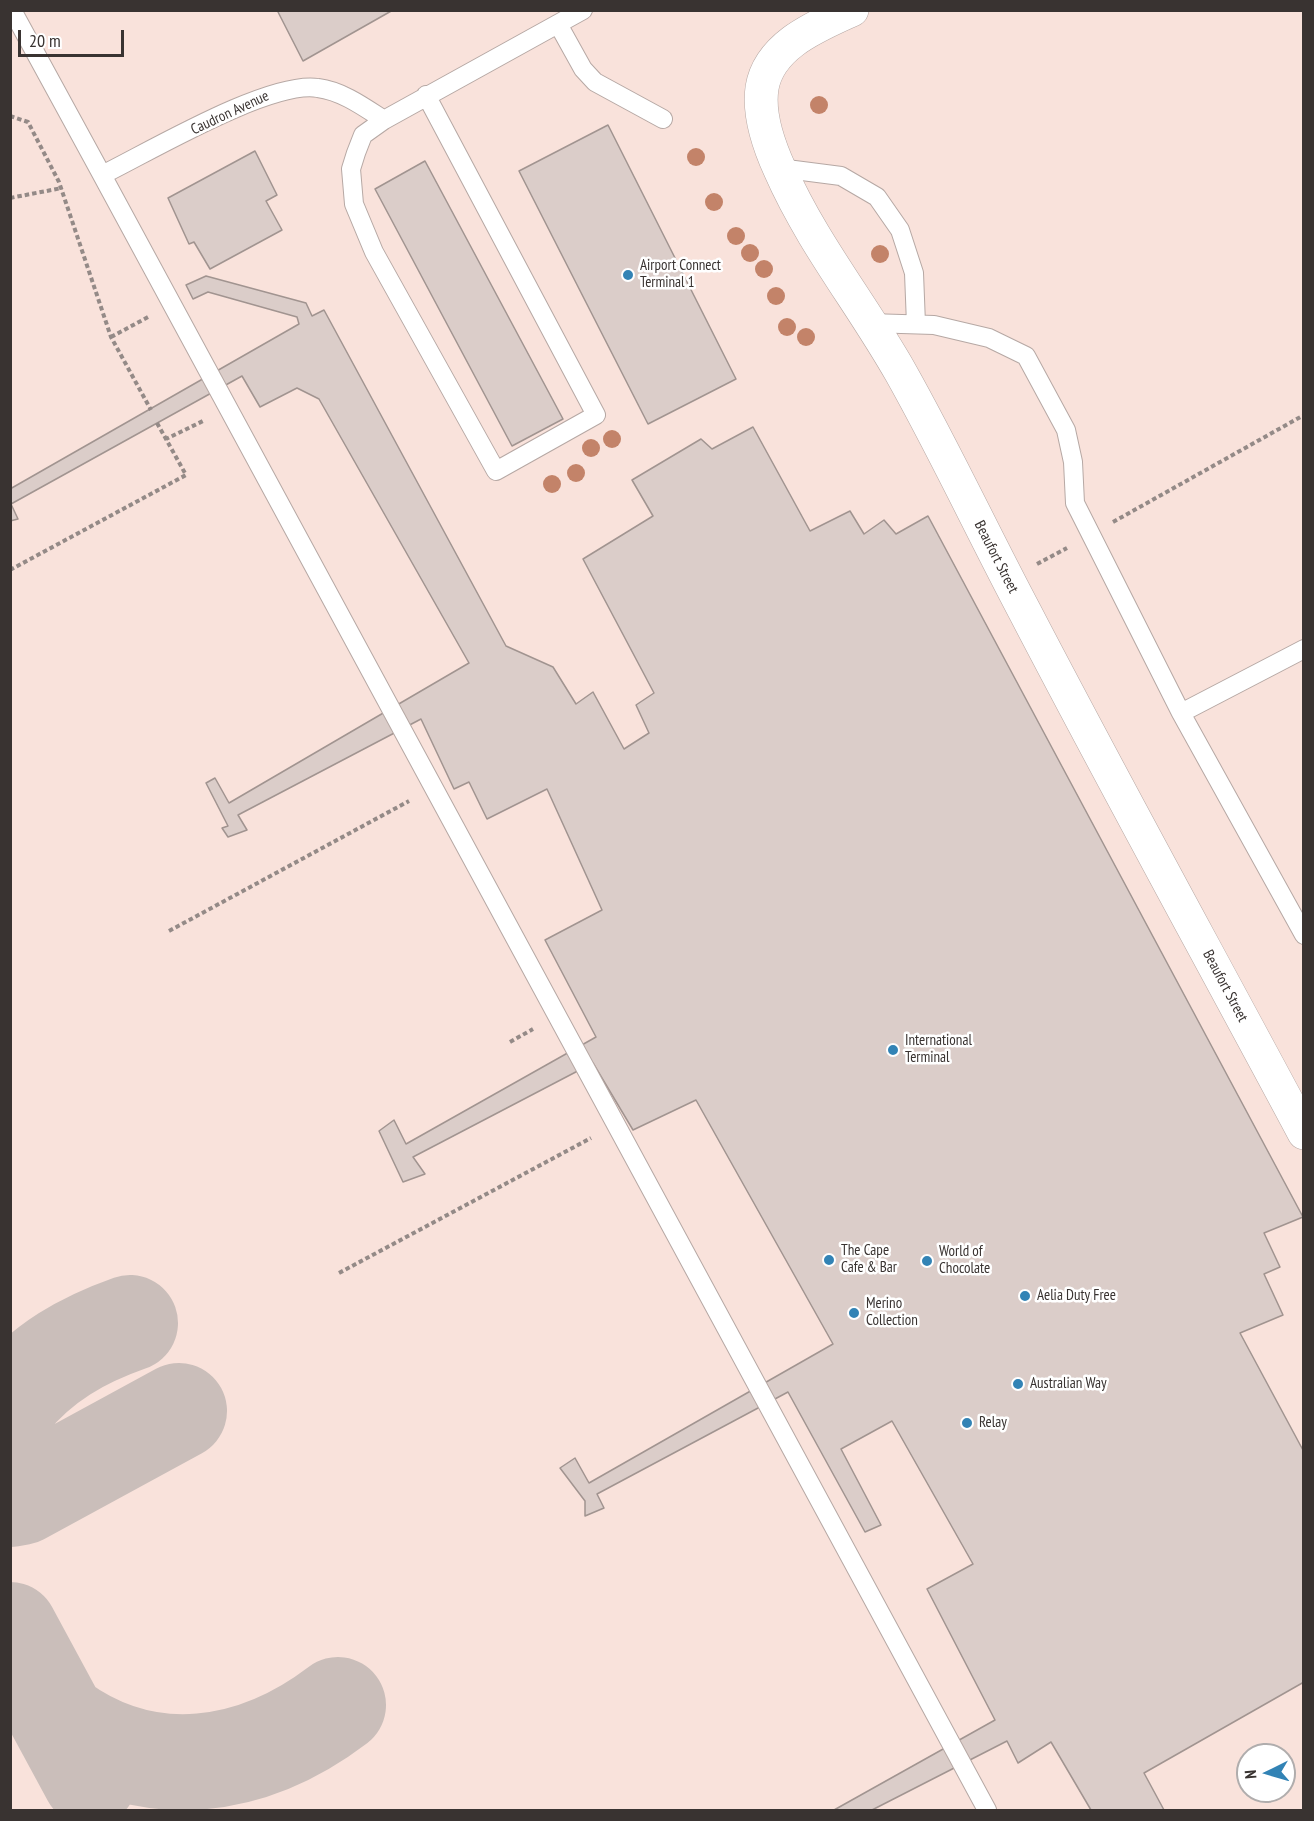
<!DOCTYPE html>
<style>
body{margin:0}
#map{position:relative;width:1314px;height:1821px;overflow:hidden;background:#fdeeea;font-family:"PT Sans Narrow",sans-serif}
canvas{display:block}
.frame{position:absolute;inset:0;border:12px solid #393331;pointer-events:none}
.north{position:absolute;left:1236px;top:1743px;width:60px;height:60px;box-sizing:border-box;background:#fff;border:2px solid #b0adad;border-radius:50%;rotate:265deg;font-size:16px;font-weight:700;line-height:24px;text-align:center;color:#393331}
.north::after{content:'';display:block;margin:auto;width:21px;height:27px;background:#3283b5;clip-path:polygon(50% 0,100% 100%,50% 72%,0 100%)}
.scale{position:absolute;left:18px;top:30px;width:106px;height:27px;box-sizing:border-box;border:3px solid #393331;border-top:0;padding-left:8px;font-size:18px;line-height:21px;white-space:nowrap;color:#393331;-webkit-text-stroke:4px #fff;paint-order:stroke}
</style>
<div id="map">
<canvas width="1314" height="1821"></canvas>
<div class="frame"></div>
<div class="north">N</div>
<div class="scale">20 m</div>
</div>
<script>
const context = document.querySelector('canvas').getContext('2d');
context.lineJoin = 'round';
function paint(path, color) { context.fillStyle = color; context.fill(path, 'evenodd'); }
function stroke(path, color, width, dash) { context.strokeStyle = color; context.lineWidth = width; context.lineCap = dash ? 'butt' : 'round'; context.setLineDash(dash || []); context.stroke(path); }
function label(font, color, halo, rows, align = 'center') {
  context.font = font + ' "PT Sans Narrow",sans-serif'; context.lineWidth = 5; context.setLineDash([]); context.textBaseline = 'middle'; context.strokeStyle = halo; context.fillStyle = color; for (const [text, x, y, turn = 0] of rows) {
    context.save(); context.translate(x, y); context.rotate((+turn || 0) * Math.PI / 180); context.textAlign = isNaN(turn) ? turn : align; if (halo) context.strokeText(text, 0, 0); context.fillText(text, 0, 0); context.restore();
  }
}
const built = new Path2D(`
 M11,11H1303V1810H11ZM1248,1755H1284V1791H1248Z`);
const taxiway = new Path2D(`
 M10,1402C43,1362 82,1340 130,1323
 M10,1499L21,1497L179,1411
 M10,1630L90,1778
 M60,1721C149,1786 254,1769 338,1705`);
const building = new Path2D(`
 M277,10H393L303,61Z
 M608,125L736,379L648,424L519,171Z
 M255,151L277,195L266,201L282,230L210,269L194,242L189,244L168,198Z
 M425,161L563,419L512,446L375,189Z
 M206,276L306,303L312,316L324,310L506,646L553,667L576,704L593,692L624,749L649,733L636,705L654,693L583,559L653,516L632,480L701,439L712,449L753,427L810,531L850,511L864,534L884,520L896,534L928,516L1303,1217L1264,1233L1280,1267L1264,1274L1283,1315L1240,1333L1304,1452V1682L1144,1773L1164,1810H1091L1051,1742L1018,1763L1007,1741L872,1810H834L995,1720L927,1589L973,1564L892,1421L841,1449L881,1525L865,1532L788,1392L597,1494L604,1508L585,1516V1501L560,1468L575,1458L589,1483L833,1344L696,1100L633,1130L593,1063L413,1157L425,1174L403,1182L379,1131L394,1120L406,1144L596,1037L545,940L602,910L547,789L487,819L469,782L454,789L421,719L238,815L247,830L228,837L222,828L228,826L206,783L215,778L229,803L469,663L319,399L297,388L260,407L242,376L11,504L18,519L10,521V489L299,324L297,317L208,292L193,299L186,285Z`);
const path = new Path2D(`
 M10,116L28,122L59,182L111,337L151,410
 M10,198L62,188
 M111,337L150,316
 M157,423L166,439
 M1113,522L1304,415
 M1037,564L1067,548
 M10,570L186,475L166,439L203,421
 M169,931L409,801
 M510,1042L533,1029
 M339,1273L591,1138`);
const service = new Path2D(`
 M12,10L102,175C149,152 270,80 318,88C342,91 364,107 384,120L583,10
 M558,24L583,69L595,82L663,119
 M384,120L363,135L356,153L351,169L354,204L374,252L496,471L596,415L426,95
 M779,168L841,176L877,197L900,230L914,273L916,324
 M102,175L987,1810
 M869,323L934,325L989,338L1026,356L1066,430L1073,462L1075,503L1181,713L1304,935
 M1181,713L1304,649`);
const tertiary = new Path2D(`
 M852,10C817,26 769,45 762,88C758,115 769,146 780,170C812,243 862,304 901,373C945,451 983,533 1025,612C1116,787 1211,959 1304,1133`);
const trees = [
 [819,105],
 [696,157],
 [714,202],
 [736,236],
 [750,253],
 [880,254],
 [764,269],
 [776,296],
 [787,327],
 [806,337],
 [612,439],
 [591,448],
 [576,473],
 [552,484]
];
const markers = [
 [628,275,6,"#3283b5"],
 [893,1050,6,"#3283b5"],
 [829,1260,6,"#3283b5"],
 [927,1261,6,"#3283b5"],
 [1025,1296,6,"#3283b5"],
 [854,1313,6,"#3283b5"],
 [1018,1384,6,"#3283b5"],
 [967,1423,6,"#3283b5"]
];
const streetNames = [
 ["Caudron Avenue",230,113,-25],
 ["Beaufort Street",996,557,63],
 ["Beaufort Street",1225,986,62]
];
const poiNames = [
 ["Airport Connect",640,266],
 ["Terminal 1",640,283],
 ["International",905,1041],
 ["Terminal",905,1058],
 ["The Cape",841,1251],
 ["Cafe & Bar",841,1268],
 ["World of",939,1252],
 ["Chocolate",939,1269],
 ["Aelia Duty Free",1037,1296],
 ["Merino",866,1304],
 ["Collection",866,1321],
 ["Australian Way",1030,1384],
 ["Relay",979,1423]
];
paint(built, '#f9e2db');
stroke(taxiway, '#cabeba', 96);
paint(building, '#dbcdc9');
stroke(building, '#a19490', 1.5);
stroke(service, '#b6a8a4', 20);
stroke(tertiary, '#b6a8a4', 34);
stroke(path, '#948a87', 4, [4.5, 3]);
stroke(service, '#fff', 18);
stroke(tertiary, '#fff', 33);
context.fillStyle = '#c38369';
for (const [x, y] of trees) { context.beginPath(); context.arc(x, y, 9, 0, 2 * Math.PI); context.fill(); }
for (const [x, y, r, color] of markers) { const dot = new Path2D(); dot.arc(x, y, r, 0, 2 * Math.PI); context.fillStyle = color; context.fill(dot); stroke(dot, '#fff', 2); }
label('15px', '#393331', '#fff', streetNames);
label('15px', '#393331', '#fff', poiNames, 'left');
</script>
